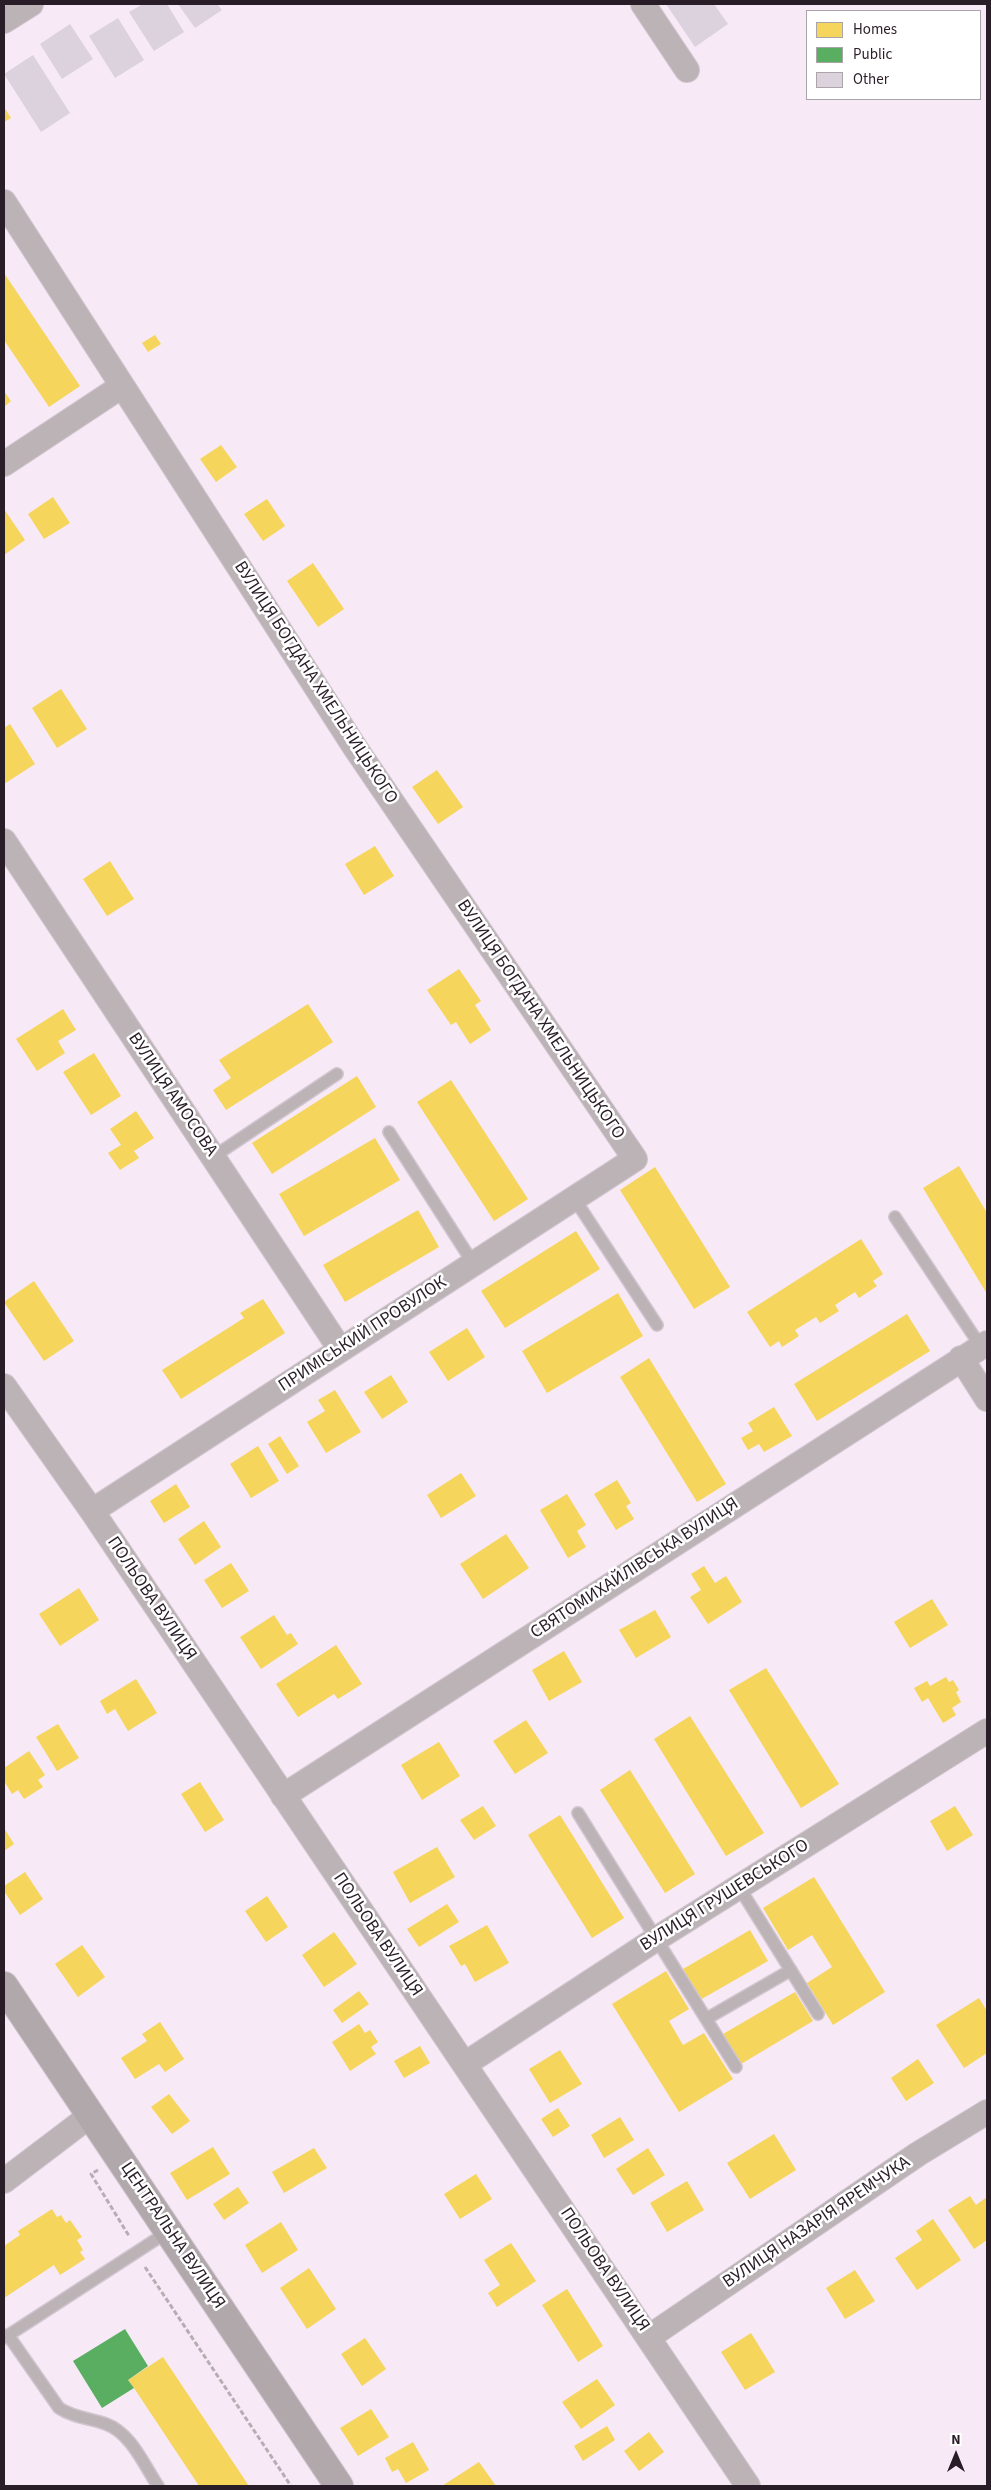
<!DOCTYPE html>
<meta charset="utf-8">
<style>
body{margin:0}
#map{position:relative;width:991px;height:2490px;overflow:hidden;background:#f7e9f5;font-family:"Source Sans 3",sans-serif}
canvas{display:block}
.frame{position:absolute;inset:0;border:5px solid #291d27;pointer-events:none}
.legend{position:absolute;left:806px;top:10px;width:175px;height:90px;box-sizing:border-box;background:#fff;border:1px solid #a9a5a9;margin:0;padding:6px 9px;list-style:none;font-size:15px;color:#291d27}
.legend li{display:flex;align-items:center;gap:10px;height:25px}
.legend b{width:25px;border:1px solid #a9a5a9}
.north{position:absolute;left:931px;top:2430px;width:50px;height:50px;-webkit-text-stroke:4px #fff;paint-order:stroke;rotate:0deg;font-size:14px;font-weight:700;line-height:20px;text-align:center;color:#291d27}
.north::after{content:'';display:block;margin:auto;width:18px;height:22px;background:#291d27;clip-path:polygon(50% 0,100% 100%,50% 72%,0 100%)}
</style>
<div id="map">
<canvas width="991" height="2490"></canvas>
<div class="frame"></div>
<ul class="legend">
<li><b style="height:14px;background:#f6d55c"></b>Homes</li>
<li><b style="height:14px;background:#5aae61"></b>Public</li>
<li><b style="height:14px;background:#dbd2de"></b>Other</li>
</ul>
<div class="north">N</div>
</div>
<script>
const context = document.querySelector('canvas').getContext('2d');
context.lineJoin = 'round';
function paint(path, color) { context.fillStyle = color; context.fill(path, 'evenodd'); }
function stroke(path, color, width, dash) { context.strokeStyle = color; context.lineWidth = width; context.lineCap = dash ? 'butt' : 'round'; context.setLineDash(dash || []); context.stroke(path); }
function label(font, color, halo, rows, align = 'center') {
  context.font = font + ' "Source Sans 3",sans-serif'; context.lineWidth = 5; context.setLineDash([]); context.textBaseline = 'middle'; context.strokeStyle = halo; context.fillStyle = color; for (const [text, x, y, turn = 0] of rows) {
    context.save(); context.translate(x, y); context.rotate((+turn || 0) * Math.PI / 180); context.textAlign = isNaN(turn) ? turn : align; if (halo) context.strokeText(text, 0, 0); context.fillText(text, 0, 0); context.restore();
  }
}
const homes = new Path2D(`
 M4,107L11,118L4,122Z
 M4,273L80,386L49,407L4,340Z
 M155,335L161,344L148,352L142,343Z
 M4,391L11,401L4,407Z
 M221,445L237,467L216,482L200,459Z
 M53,497L70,523L44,539L28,514Z
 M267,499L285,526L263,541L244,514Z
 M4,509L25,540L4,555Z
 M313,563L344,609L318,627L287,581Z
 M61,689L87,729L57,748L32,708Z
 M10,724L35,764L4,784V728Z
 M437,770L463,807L438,824L412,787Z
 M375,846L394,876L364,895L345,864Z
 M110,861L134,899L107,916L83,879Z
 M459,969L481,1001L475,1005L491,1030L470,1044L456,1022L451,1025L427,990Z
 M308,1004L333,1042L226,1110L213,1090L231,1078L219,1060Z
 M63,1009L76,1030L58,1041L65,1053L37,1071L16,1039Z
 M94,1053L121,1096L91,1115L63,1072Z
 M357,1076L376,1107L272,1174L252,1143Z
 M451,1080L528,1199L494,1221L417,1102Z
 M136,1111L154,1138L134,1151L139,1158L120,1170L108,1153L121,1145L110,1129Z
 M375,1138L400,1180L304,1236L279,1194Z
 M959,1166L987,1213V1294L923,1188Z
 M655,1167L730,1287L694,1309L620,1190Z
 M418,1210L439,1247L345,1302L323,1265Z
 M576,1231L600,1269L505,1328L481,1291Z
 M861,1239L883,1274L873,1281L877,1286L859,1298L855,1292L835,1305L839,1311L820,1323L816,1317L795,1330L799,1336L782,1347L779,1341L770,1347L747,1312Z
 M34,1281L74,1341L44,1361L4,1302Z
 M618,1293L643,1336L547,1393L522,1351Z
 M263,1299L285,1333L181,1399L162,1370L244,1318L240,1313Z
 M907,1314L930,1351L817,1421L794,1384Z
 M467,1328L485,1357L448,1381L429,1352Z
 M649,1358L726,1484L697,1502L620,1377Z
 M391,1375L408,1402L382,1419L364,1392Z
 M335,1390L361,1432L326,1453L307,1422L325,1411L318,1400Z
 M774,1407L792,1436L764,1452L759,1444L748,1450L741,1438L753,1431L748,1423Z
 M280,1436L299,1466L287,1474L268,1444Z
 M258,1446L279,1481L251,1498L230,1464Z
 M461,1473L476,1496L441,1518L427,1495Z
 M617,1480L631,1503L626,1506L634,1519L616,1530L594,1494Z
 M176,1484L190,1507L164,1523L150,1501Z
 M567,1494L586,1525L577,1531L586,1547L568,1558L540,1510Z
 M204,1521L221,1547L195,1565L178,1539Z
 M506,1534L529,1568L483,1599L460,1564Z
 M231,1563L249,1591L222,1608L204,1580Z
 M704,1566L715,1583L726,1576L742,1602L708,1624L690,1597L701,1590L691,1574Z
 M79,1588L99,1620L60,1646L39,1614Z
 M932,1599L948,1625L910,1648L894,1622Z
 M655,1610L671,1637L636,1658L619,1630Z
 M274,1615L287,1635L291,1633L298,1644L261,1669L240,1637Z
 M336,1645L362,1684L338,1699L334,1694L298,1717L276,1684Z
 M564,1651L582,1682L549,1701L532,1670Z
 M766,1668L839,1784L801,1808L729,1690Z
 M946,1677L949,1682L953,1680L959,1690L956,1692L961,1702L952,1708L956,1715L943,1723L928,1698L922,1702L914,1688L927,1681L930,1686Z
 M136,1679L157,1713L128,1731L115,1709L107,1714L100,1701Z
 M690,1716L764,1833L726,1856L654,1739Z
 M526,1720L548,1753L515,1774L493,1741Z
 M58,1724L79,1758L57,1771L36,1737Z
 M439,1742L460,1776L422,1800L401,1765Z
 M29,1751L45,1775L38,1780L43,1787L24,1799L18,1790L12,1794L4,1781V1768Z
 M630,1770L695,1874L665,1893L600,1790Z
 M200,1782L224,1820L205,1832L181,1794Z
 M483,1806L496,1826L474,1840L460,1820Z
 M955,1806L973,1835L947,1851L930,1821Z
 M560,1815L624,1918L592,1938L528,1835Z
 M4,1828L14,1844L4,1851Z
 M437,1847L455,1877L410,1903L393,1872Z
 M25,1872L43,1899L20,1915L4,1891V1886Z
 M814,1877L885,1992L833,2025L807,1983L832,1967L812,1935L788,1950L763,1908Z
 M267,1896L288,1927L266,1942L245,1911Z
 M447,1904L459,1922L419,1947L407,1929Z
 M487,1925L509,1963L475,1982L465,1964L461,1966L449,1946Z
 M750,1930L768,1961L700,2000L683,1969Z
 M334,1932L357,1964L324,1987L302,1955Z
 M82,1945L105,1977L78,1997L55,1964Z
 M666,1971L689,2009L669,2021L683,2045L704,2033L733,2079L679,2112L612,2004Z
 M359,1991L369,2004L342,2023L333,2010Z
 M795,1992L813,2021L741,2064L723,2034Z
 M979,1998L987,2011V2053L964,2068L936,2025Z
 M160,2022L184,2059L165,2072L159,2064L135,2079L121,2058L147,2041L142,2034Z
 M359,2024L365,2033L370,2030L378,2042L371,2047L376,2054L350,2071L332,2042Z
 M420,2046L430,2063L404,2078L394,2061Z
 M560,2050L582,2084L550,2103L529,2069Z
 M918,2059L934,2083L906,2101L891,2078Z
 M169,2094L190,2121L172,2134L151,2107Z
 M558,2108L570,2126L553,2137L541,2119Z
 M620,2117L634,2140L604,2158L591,2135Z
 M774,2134L796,2170L750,2199L727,2163Z
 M213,2147L230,2174L187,2200L170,2173Z
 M314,2148L327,2168L284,2193L272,2172Z
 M648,2148L665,2175L633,2195L616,2169Z
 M476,2174L492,2199L460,2219L444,2194Z
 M687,2181L704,2210L667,2232L650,2203Z
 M238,2187L249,2203L224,2220L213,2204Z
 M970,2196L976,2205L987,2197V2240L974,2249L948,2210Z
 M52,2209L57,2217L61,2215L66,2223L70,2220L82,2237L77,2240L83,2250L80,2252L85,2259L60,2275L54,2265L4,2298V2246L20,2235L18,2231Z
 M933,2219L961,2260L917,2290L895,2258L922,2240L916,2231Z
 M281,2222L298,2250L262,2273L245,2245Z
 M511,2243L536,2281L497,2307L488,2293L500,2285L484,2260Z
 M309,2268L336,2309L307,2329L280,2288Z
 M855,2270L875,2301L845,2319L826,2288Z
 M567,2289L603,2346L578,2362L542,2305Z
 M751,2333L775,2372L745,2390L721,2352Z
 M365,2338L386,2369L362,2386L341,2354Z
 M163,2357L249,2486H199L134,2388L128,2380Z
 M597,2379L615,2405L581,2429L562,2402Z
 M371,2409L389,2437L358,2456L340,2428Z
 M607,2426L615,2440L583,2461L574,2446Z
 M649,2432L664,2452L639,2471L624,2451Z
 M413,2442L429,2470L406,2483L398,2469L392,2472L385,2458Z
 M479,2462L496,2486H442Z`);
const public = new Path2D(`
 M125,2329L148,2366L128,2380L134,2388L102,2408L73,2361Z`);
const building = new Path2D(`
 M143,4H167L184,32L154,51L129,12Z
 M178,4H217L222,10L195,28Z
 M666,4H714L728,24L695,47Z
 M118,18L144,60L115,78L89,36Z
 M70,24L93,59L62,79L40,44Z
 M33,55L70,113L41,132L4,74Z`);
const path = new Path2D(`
 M98,2170L91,2174L129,2236
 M145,2267L291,2486`);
const lane = new Path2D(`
 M389,1132L473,1263
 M213,1157L337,1074
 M574,1198L657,1325
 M895,1217L981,1347
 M578,1813L736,2067
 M739,1887L818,2014
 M706,2019L791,1970
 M8,2335L59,2408C74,2418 90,2418 106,2424C131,2433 144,2465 158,2486
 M4,2338L169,2231`);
const street = new Path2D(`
 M643,4L687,70
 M4,21L31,4
 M4,202L356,749L635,1159L92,1511
 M4,464L122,386
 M4,841L340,1349
 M961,1358L987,1399
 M4,1386L92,1511L748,2486
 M283,1796L987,1343
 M465,2064L656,1939L987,1731
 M4,2181L91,2115
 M649,2337L918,2154L987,2112`);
const secondary = new Path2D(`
 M4,1986L339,2486`);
const streetNames = [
 ["ВУЛИЦЯ БОГДАНА ХМЕЛЬНИЦЬКОГО",315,683,57],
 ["ВУЛИЦЯ БОГДАНА ХМЕЛЬНИЦЬКОГО",540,1020,56],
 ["ВУЛИЦЯ АМОСОВА",172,1095,56],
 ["ПРИМІСЬКИЙ ПРОВУЛОК",363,1335,-33],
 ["СВЯТОМИХАЙЛІВСЬКА ВУЛИЦЯ",635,1569,-33],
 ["ПОЛЬОВА ВУЛИЦЯ",151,1599,56],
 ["ВУЛИЦЯ ГРУШЕВСЬКОГО",725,1896,-32],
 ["ПОЛЬОВА ВУЛИЦЯ",377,1935,56],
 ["ВУЛИЦЯ НАЗАРІЯ ЯРЕМЧУКА",817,2223,-34],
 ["ЦЕНТРАЛЬНА ВУЛИЦЯ",172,2236,56],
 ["ПОЛЬОВА ВУЛИЦЯ",604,2270,56]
];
paint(homes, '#f6d55c');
paint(public, '#5aae61');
paint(building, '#dbd2de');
stroke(lane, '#d1c5cf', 14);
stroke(street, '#d1c5cf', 26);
stroke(secondary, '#d1c5cf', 30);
stroke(path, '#b6aeb4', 3, [5, 2.5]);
stroke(lane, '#bbb3b6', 11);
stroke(street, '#bbb3b6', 24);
stroke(secondary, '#b0a8ab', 28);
label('18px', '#291d27', '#fff', streetNames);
</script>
